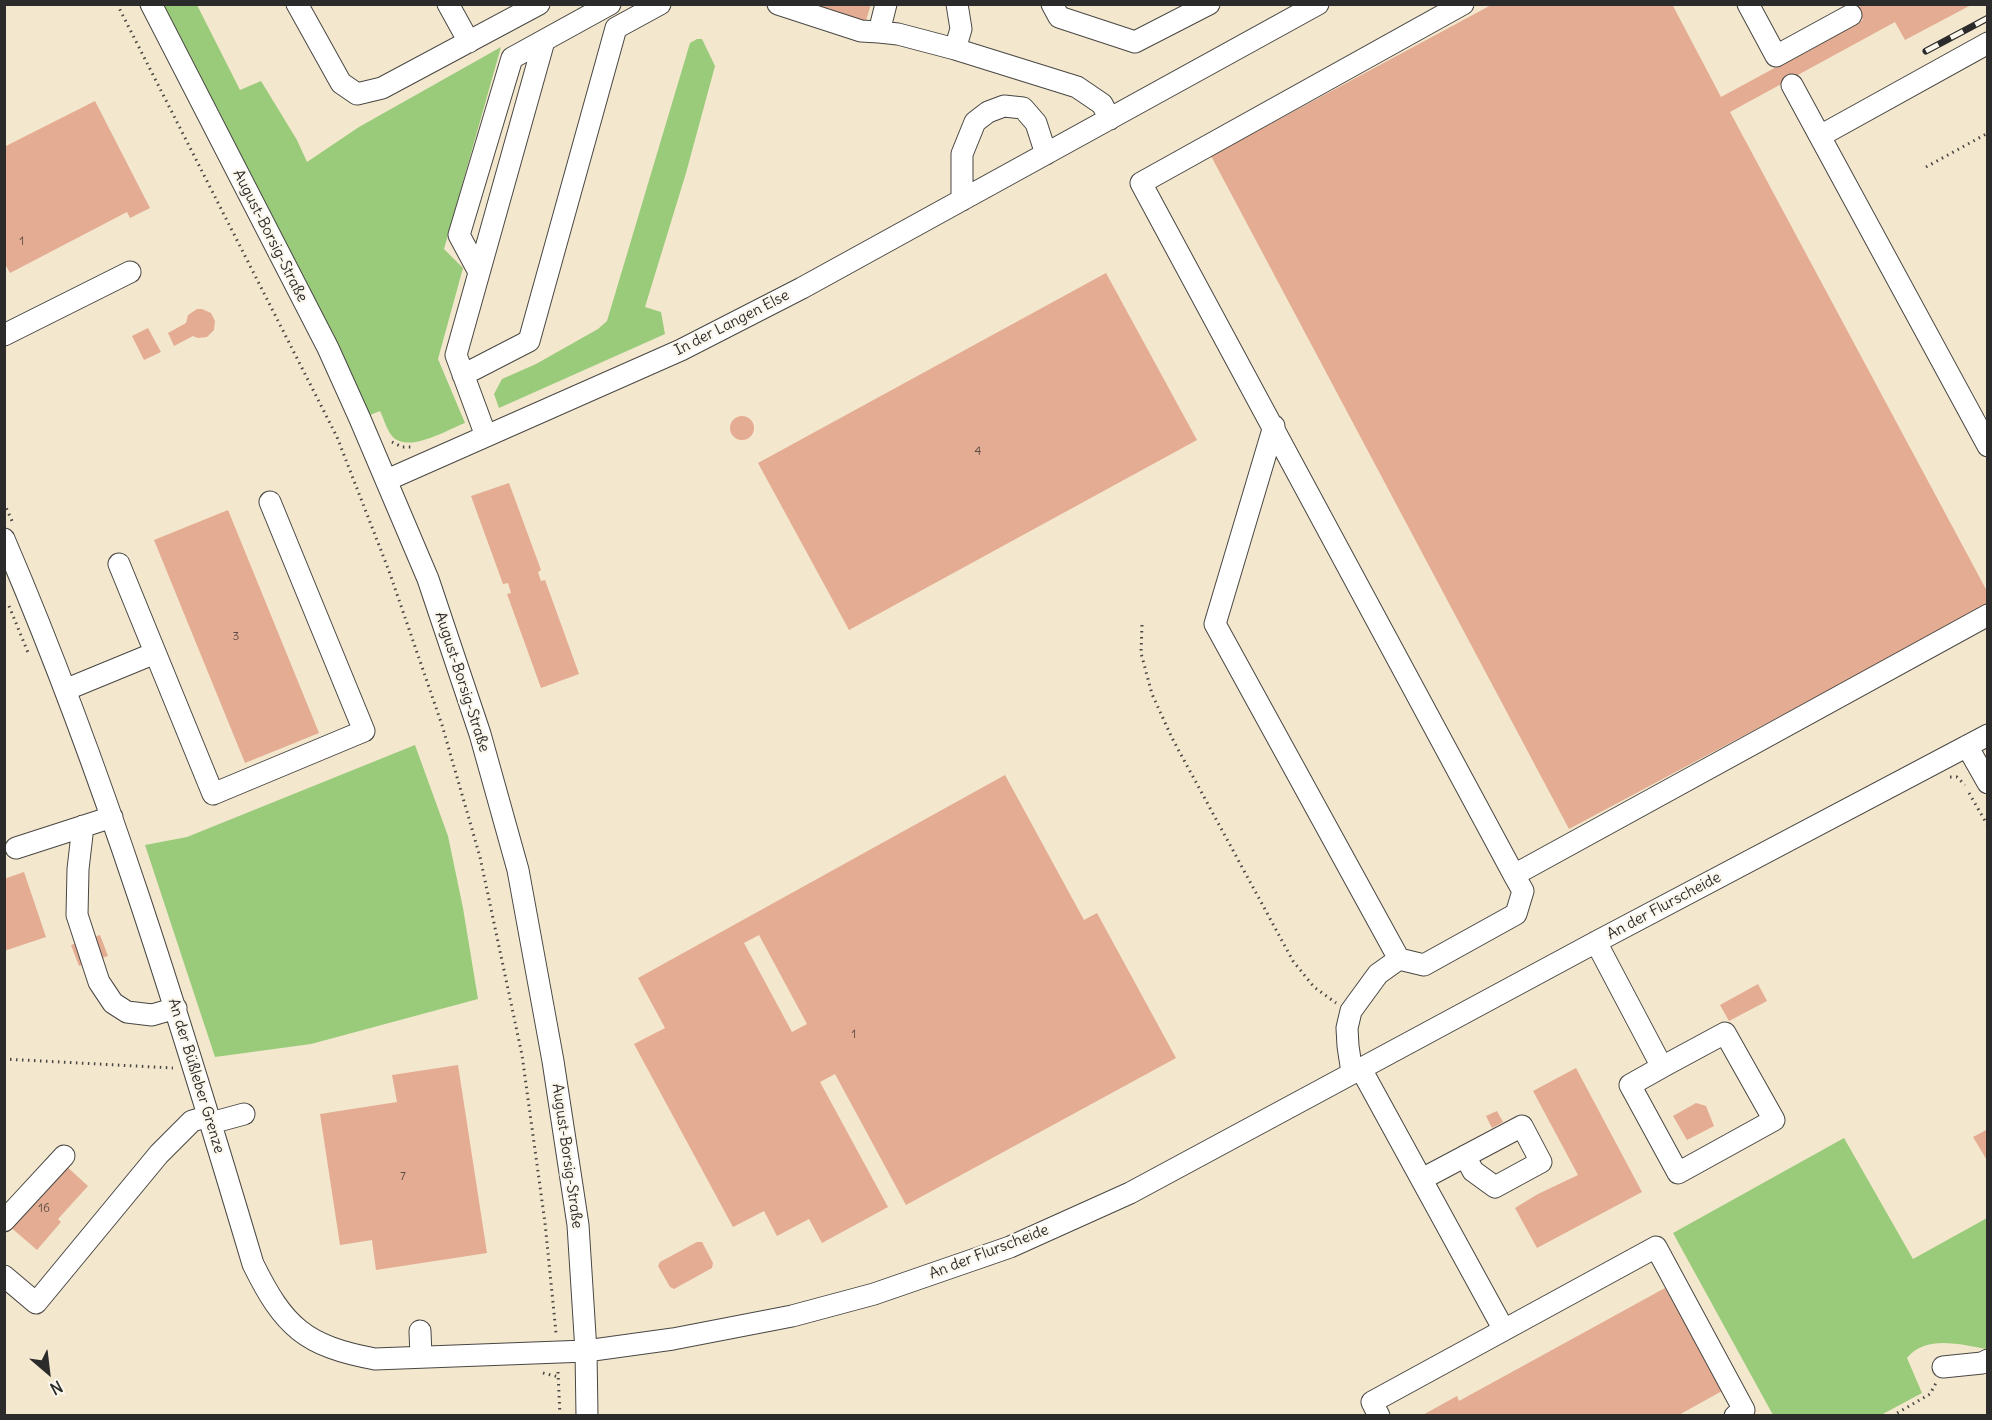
<!DOCTYPE html>
<meta charset="utf-8">
<style>
body{margin:0}
#map{position:relative;width:1992px;height:1420px;overflow:hidden;background:#f3e7ce;font-family:Delius,sans-serif}
canvas{display:block}
.frame{position:absolute;inset:0;border:6px solid #2b2b2b;pointer-events:none}
.north{position:absolute;left:18px;top:1342px;width:60px;height:60px;-webkit-text-stroke:4px #fbf7ec;paint-order:stroke;rotate:152deg;font-size:16px;font-weight:700;line-height:24px;text-align:center;color:#2b2b2b}
.north::after{content:'';display:block;margin:auto;width:21px;height:27px;background:#2b2b2b;clip-path:polygon(50% 0,100% 100%,50% 72%,0 100%)}
</style>
<div id="map">
<canvas width="1992" height="1420"></canvas>
<div class="frame"></div>
<div class="north">N</div>
</div>
<script>
const context = document.querySelector('canvas').getContext('2d');
context.lineJoin = 'round';
function paint(path, color) { context.fillStyle = color; context.fill(path, 'evenodd'); }
function stroke(path, color, width, dash) { context.strokeStyle = color; context.lineWidth = width; context.lineCap = dash ? 'butt' : 'round'; context.setLineDash(dash || []); context.stroke(path); }
function label(font, color, halo, rows, align = 'center') {
  context.font = font + ' Delius,sans-serif'; context.lineWidth = 4.5; context.setLineDash([]); context.textBaseline = 'middle'; context.strokeStyle = halo; context.fillStyle = color; for (const [text, x, y, turn = 0] of rows) {
    context.save(); context.translate(x, y); context.rotate((+turn || 0) * Math.PI / 180); context.textAlign = isNaN(turn) ? turn : align; if (halo) context.strokeText(text, 0, 0); context.fillText(text, 0, 0); context.restore();
  }
}
const green = new Path2D(`
 M162,5H197L240,90L261,81L297,140L307,162L359,127L501,47L444,249L463,268L438,359L465,423C447,430 409,453 393,437C387,431 384,419 380,411L370,415L283,238Z
 M697,39H702L715,66L686,173L645,307L661,312L665,334L499,408L494,394L502,379L536,364L598,329L607,321L690,43Z
 M415,745L448,836L463,908L478,999L311,1044L215,1057L145,845L187,837Z
 M1844,1138L1913,1259L1987,1218V1349C1962,1345 1926,1334 1907,1358L1922,1393L1881,1415H1773L1673,1233Z`);
const building = new Path2D(`
 M817,4H871L864,27L816,7Z
 M1493,4H1672L1721,97L1863,20L1854,4H1973L1905,40L1895,22L1730,112L1988,593V605L1569,829L1211,156Z
 M95,101L150,208L130,218L127,212L10,273L4,262V147Z
 M1106,273L1197,440L849,630L758,463Z
 M197,309H202L211,313L215,321L214,330L207,337L198,338L193,336L174,346L168,333L186,323L188,315Z
 M148,328L161,352L144,360L132,336Z
 M730 428a12 12 0 1 1 24 0a12 12 0 1 1-24 0Z
 M509,483L541,570L538,572L541,581L545,580L579,674L541,688L507,594L511,593L508,583L503,584L471,496Z
 M228,510L319,733L245,763L154,540Z
 M1005,775L1084,920L1097,913L1176,1058L906,1205L835,1074L820,1082L888,1207L822,1243L809,1219L777,1236L764,1211L733,1227L634,1044L665,1028L638,978ZM759,935L807,1024L792,1032L744,943Z
 M24,872L46,937L4,951V879Z
 M100,935L108,956L79,966L71,945Z
 M1758,984L1767,1001L1729,1021L1720,1005Z
 M458,1065L487,1253L376,1270L372,1240L340,1245L320,1114L397,1102L392,1075Z
 M1576,1068L1642,1192L1537,1248L1515,1208L1538,1194L1578,1175L1533,1091Z
 M1696,1103L1706,1106L1714,1126L1687,1140L1673,1116Z
 M1497,1111L1503,1122L1492,1128L1486,1116Z
 M1988,1129V1162L1973,1137Z
 M65,1165L88,1186L58,1219L61,1222L37,1250L8,1225Z
 M697,1242H702L713,1263L712,1268L674,1289L670,1287L658,1266L660,1262Z
 M1665,1288L1722,1391L1677,1416H1421L1457,1396L1459,1401Z`);
const path = new Path2D(`
 M117,4L337,437L389,571L442,725L480,857L522,1055L545,1223L556,1333
 M1926,167L1988,133
 M392,442L402,447H411
 M4,503L12,521
 M9,606L29,655
 M1142,625L1141,653L1152,694L1172,738L1293,961L1314,987L1336,1003
 M1950,777H1957L1965,785
 M1969,793L1988,826
 M4,1059L173,1068
 M558,1372L560,1416
 M543,1373L559,1377
 M1892,1416L1930,1394L1936,1383`);
const minor = new Path2D(`
 M151,4L328,348L360,419L428,579L480,734L518,870L553,1061L578,1225L586,1351L587,1416
 M297,4L341,83L357,94L382,88L539,4
 M448,4L469,42
 M778,4L861,31L879,32
 M886,4L879,32L898,34L955,49
 M957,4L961,29L955,49L1077,87L1102,104L1110,119
 M1052,4L1059,17L1135,42L1209,4
 M1463,4L1141,183L1514,875
 M1748,4L1776,56L1851,15
 M1792,85L1988,446
 M1820,136L1988,43
 M962,200V154L975,122L988,112L1004,106L1023,108L1036,123L1046,154
 M479,272L459,235L512,58L610,4
 M4,335L130,272
 M463,375L529,341L616,28L660,4
 M1274,426L1215,624L1399,959L1424,965L1516,914L1523,891L1514,875L1988,615
 M486,436L456,355L544,41
 M387,480L681,350L802,288L1318,4
 M4,539C105,774 180,1019 253,1264C284,1327 305,1346 375,1359L586,1351L673,1339L792,1316L874,1294L1010,1247L1130,1193L1596,942L1988,735
 M119,564L213,794L364,731L270,502
 M65,690L155,653
 M1967,746L1988,783
 M83,826L78,869L77,915L99,982L113,1003L127,1012L152,1015L176,1008
 M16,848L112,817
 M1596,942L1662,1067L1630,1085L1678,1173L1774,1120L1725,1033L1662,1067
 M1361,1069L1504,1330
 M1354,1072L1351,1066L1348,1046L1347,1028L1351,1011L1378,974L1399,959
 M211,1123L244,1114
 M1422,1179L1522,1126L1541,1162L1495,1187L1473,1171L1465,1156
 M4,1221L64,1156
 M4,1276L36,1303L159,1154L192,1121L209,1116
 M420,1331L421,1357
 M1943,1367L1982,1363L1988,1360
 M1379,1416L1372,1402L1656,1247L1744,1410L1735,1416`);
const rail = new Path2D(`
 M1926,51L1988,18`);
const numberNames = [
 ["1",22,242],
 ["4",978,452],
 ["3",236,637],
 ["1",854,1035],
 ["7",403,1177],
 ["16",44,1209]
];
const streetNames = [
 ["August-Borsig-Straße",270,236,63],
 ["In der Langen Else",732,323,-27],
 ["August-Borsig-Straße",462,682,72],
 ["An der Flurscheide",1664,906,-28],
 ["An der Büßleber Grenze",196,1076,73],
 ["August-Borsig-Straße",567,1156,82],
 ["An der Flurscheide",989,1252,-21]
];
paint(green, '#9acb7b');
paint(building, '#e4ac92');
stroke(minor, '#494743', 23);
stroke(path, '#494743', 3, [1.5, 4.5]);
stroke(minor, '#fff', 21);
stroke(rail, '#2b2b2b', 7);
stroke(rail, '#fbf7ec', 4.5, [14]);
label('12px', '#594b45', null, numberNames);
label('15px', '#2b2b2b', '#fbf7ec', streetNames);
</script>
